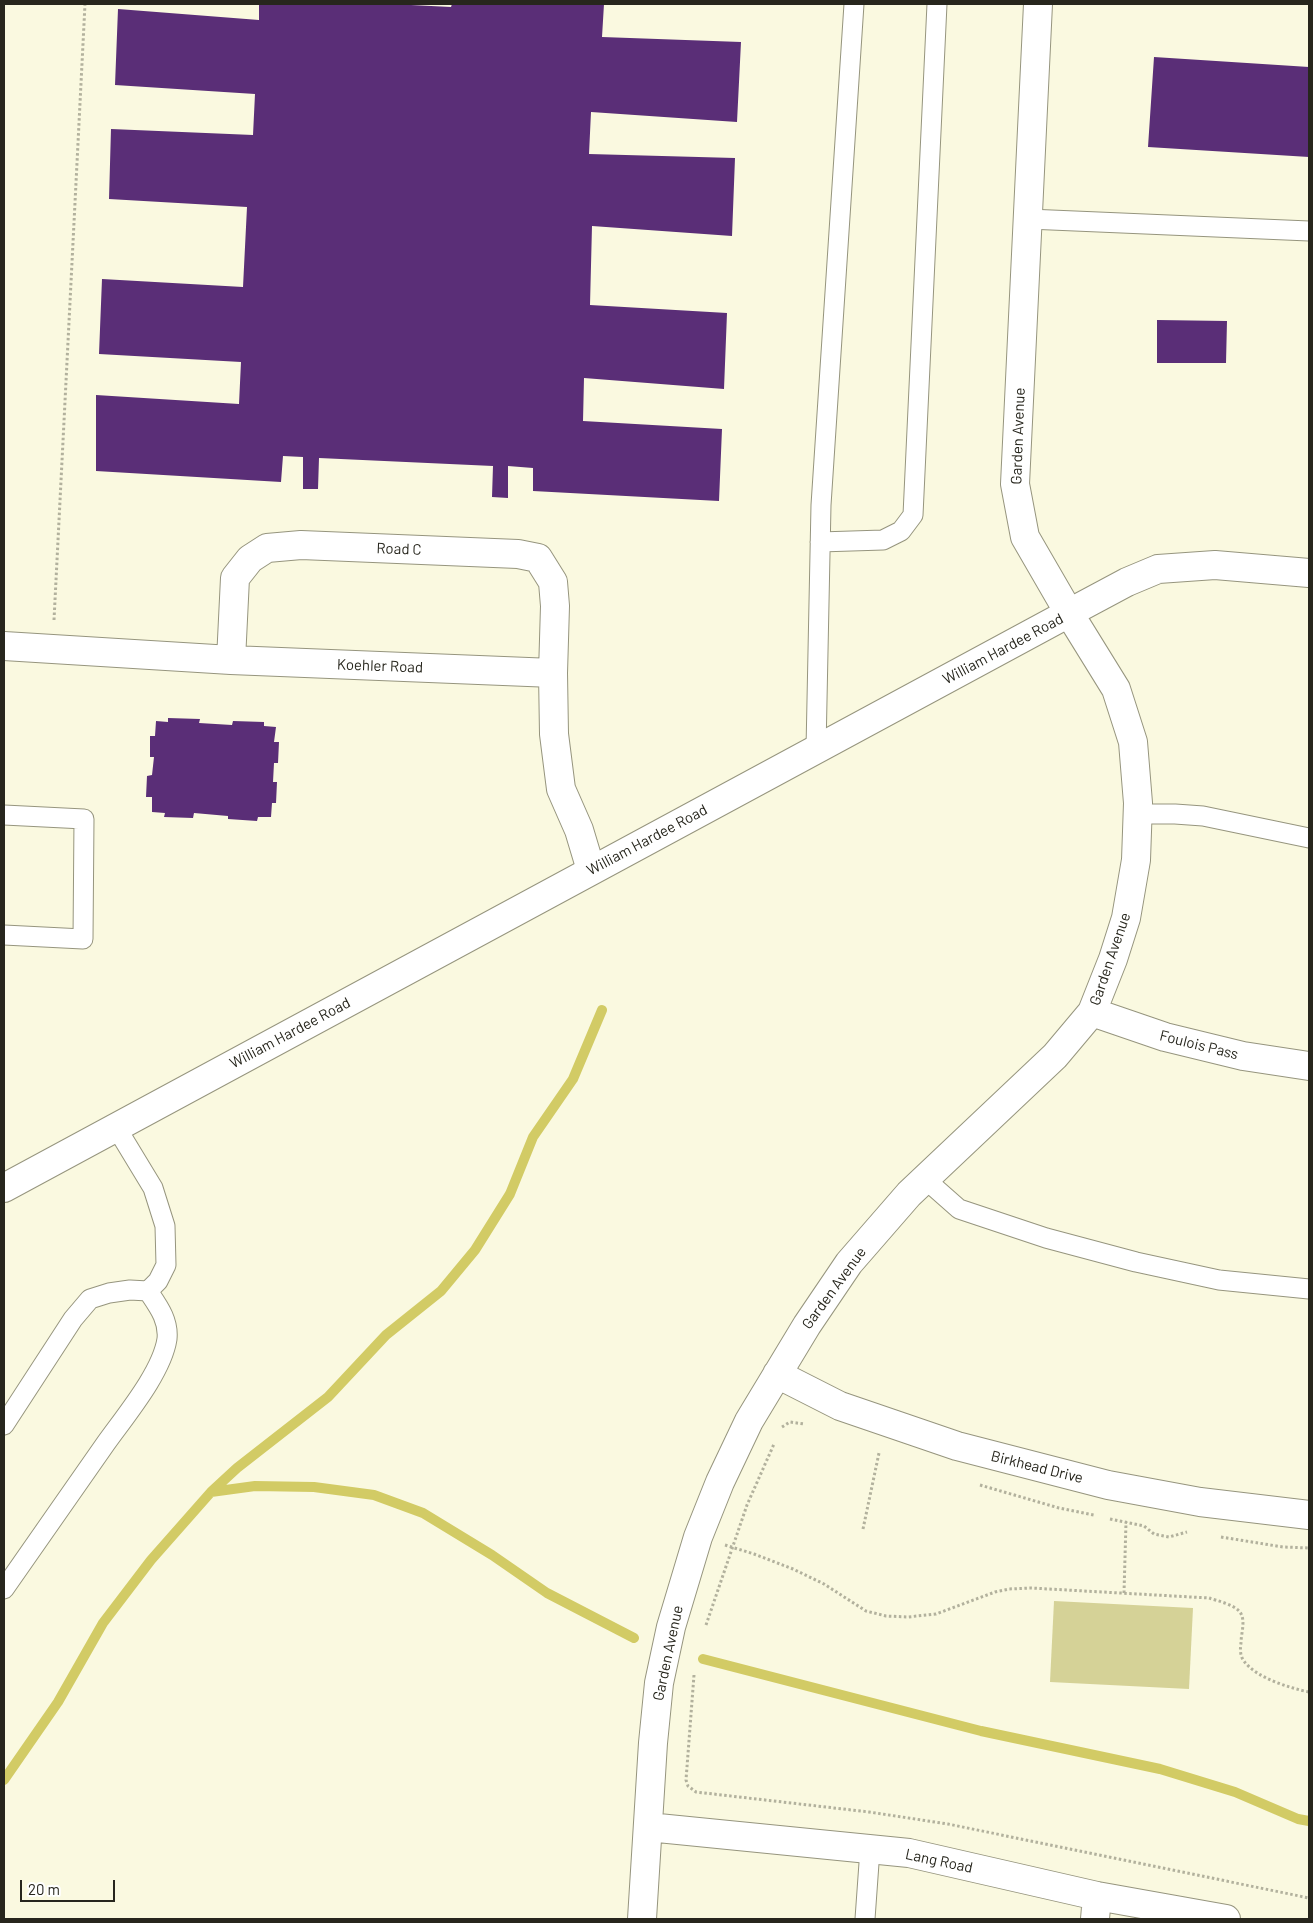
<!DOCTYPE html>
<style>
body{margin:0}
#map{position:relative;width:1313px;height:1923px;overflow:hidden;background:#faf9e0;font-family:Barlow,sans-serif}
canvas{display:block}
.frame{position:absolute;inset:0;border:5px solid #27261d;pointer-events:none}
.scale{position:absolute;left:20px;top:1880px;width:95px;height:22px;box-sizing:border-box;border:2px solid #27261d;border-top:0;padding-left:6px;font-size:15px;line-height:18px;white-space:nowrap;color:#27261d;-webkit-text-stroke:4px #fff;paint-order:stroke}
</style>
<div id="map">
<canvas width="1313" height="1923"></canvas>
<div class="frame"></div>
<div class="scale">20 m</div>
</div>
<script>
const context = document.querySelector('canvas').getContext('2d');
context.lineJoin = 'round';
function paint(path, color) { context.fillStyle = color; context.fill(path, 'evenodd'); }
function stroke(path, color, width, dash) { context.strokeStyle = color; context.lineWidth = width; context.lineCap = dash ? 'butt' : 'round'; context.setLineDash(dash || []); context.stroke(path); }
function label(font, color, halo, rows, align = 'center') {
  context.font = font + ' Barlow,sans-serif'; context.lineWidth = 5; context.setLineDash([]); context.textBaseline = 'middle'; context.strokeStyle = halo; context.fillStyle = color; for (const [text, x, y, turn = 0] of rows) {
    context.save(); context.translate(x, y); context.rotate((+turn || 0) * Math.PI / 180); context.textAlign = isNaN(turn) ? turn : align; if (halo) context.strokeText(text, 0, 0); context.fillText(text, 0, 0); context.restore();
  }
}
const green = new Path2D(`
 M1054,1601L1193,1608L1189,1689L1050,1682Z`);
const stream = new Path2D(`
 M211,1492L255,1486L314,1487L374,1495L423,1513L492,1555L547,1593L634,1638
 M703,1659L981,1731L1160,1769L1235,1792L1298,1819L1309,1821
 M4,1780L58,1702L103,1623L151,1560L211,1492L237,1468L328,1397L386,1335L441,1291L475,1250L510,1194L533,1137L573,1079L602,1010`);
const building = new Path2D(`
 M259,4H411V5L451,7L452,4H604L602,37L741,42L737,122L591,112L589,154L735,158L732,236L592,226L590,305L727,313L724,389L584,378L583,421L722,429L719,501L533,491V468L508,466V498L492,497L493,466L319,458L318,489H303V457L283,456L281,482L96,471V395L239,404L241,362L99,354L102,279L243,287L247,207L109,199L111,129L253,135L255,94L115,85L118,9L259,20Z
 M1154,57L1309,67V157L1148,147Z
 M1157,320L1227,321L1226,363H1157Z
 M168,718L200,719L199,723L232,725L233,721L264,722V726L276,727L274,742H279L278,763H274L273,782H277L276,803H272L271,817H258L257,821L228,819V816L194,813L193,818L164,817L165,813L152,812V797H146L147,776L152,775L154,757H150V736H155L156,721L168,722Z`);
const path = new Path2D(`
 M54,620L85,4
 M782,1427L790,1422L804,1424
 M980,1485L1059,1508L1094,1515
 M1110,1519L1144,1526L1154,1534L1169,1537L1187,1532
 M863,1529L879,1453
 M1221,1537L1283,1547L1309,1548
 M725,1545L754,1554L793,1569L824,1584L866,1611L886,1616L908,1617L936,1614L995,1592L1009,1589L1031,1588L1209,1598C1218,1601 1233,1604 1240,1612C1246,1621 1241,1633 1241,1643C1240,1649 1240,1656 1244,1661C1256,1678 1290,1688 1309,1692
 M1124,1593L1126,1522
 M706,1625L747,1505L774,1444
 M694,1675L686,1780L688,1786L696,1792L869,1812L948,1824L1309,1898`);
const service = new Path2D(`
 M1028,219L1309,231
 M820,542L883,540L901,531L913,515L937,4
 M816,749L821,505L854,4
 M1138,814H1175L1203,816L1309,838
 M4,815L84,819L83,939L4,935
 M925,1179L959,1209L1046,1238L1136,1262L1219,1280L1309,1289
 M4,1425L73,1319L90,1299L109,1293L130,1290L148,1291L158,1281L166,1265L165,1226L153,1188L116,1127
 M4,1589C38,1540 72,1492 106,1443C126,1415 162,1372 167,1339C169,1320 158,1306 148,1291
 M865,1919L870,1849`);
const minor = new Path2D(`
 M4,646L231,660L553,673
 M231,660L235,578L250,559L267,548L301,545L518,554L538,558L553,582L555,606L553,673L554,734L561,789L579,830L591,870
 M1092,1012L1165,1037L1243,1056L1309,1066
 M777,1374L840,1406L957,1446L1108,1485L1200,1502L1309,1515
 M648,1827L909,1853L1097,1896L1226,1919
 M642,1919L653,1743L659,1683L671,1627L698,1537L720,1482L749,1421L807,1325L849,1263L909,1194L1055,1056L1092,1012L1113,959L1126,918L1136,860L1138,803L1133,742L1116,689L1069,613L1127,582L1158,569L1215,565L1309,573
 M1095,1919L1097,1896`);
const tertiary = new Path2D(`
 M4,1188L1069,613L1025,537L1015,484L1038,4`);
const streetNames = [
 ["Garden Avenue",1018,436,-88],
 ["Road C",399,549,2],
 ["William Hardee Road",1003,649,-28],
 ["Koehler Road",380,666,2],
 ["William Hardee Road",647,840,-28],
 ["Garden Avenue",1110,959,-71],
 ["William Hardee Road",290,1033,-28],
 ["Foulois Pass",1199,1045,14],
 ["Garden Avenue",834,1288,-54],
 ["Birkhead Drive",1037,1467,14],
 ["Garden Avenue",668,1653,-78],
 ["Lang Road",939,1861,12]
];
paint(green, '#d5d297');
stroke(stream, '#d2cb65', 10);
paint(building, '#5a2e77');
stroke(service, '#96957e', 21);
stroke(minor, '#96957e', 30);
stroke(tertiary, '#96957e', 30);
stroke(path, '#b2b19d', 3, [2.5, 2.5]);
stroke(service, '#fff', 19);
stroke(minor, '#fff', 28);
stroke(tertiary, '#fff', 28);
label('15px', '#27261d', '#fff', streetNames);
</script>
